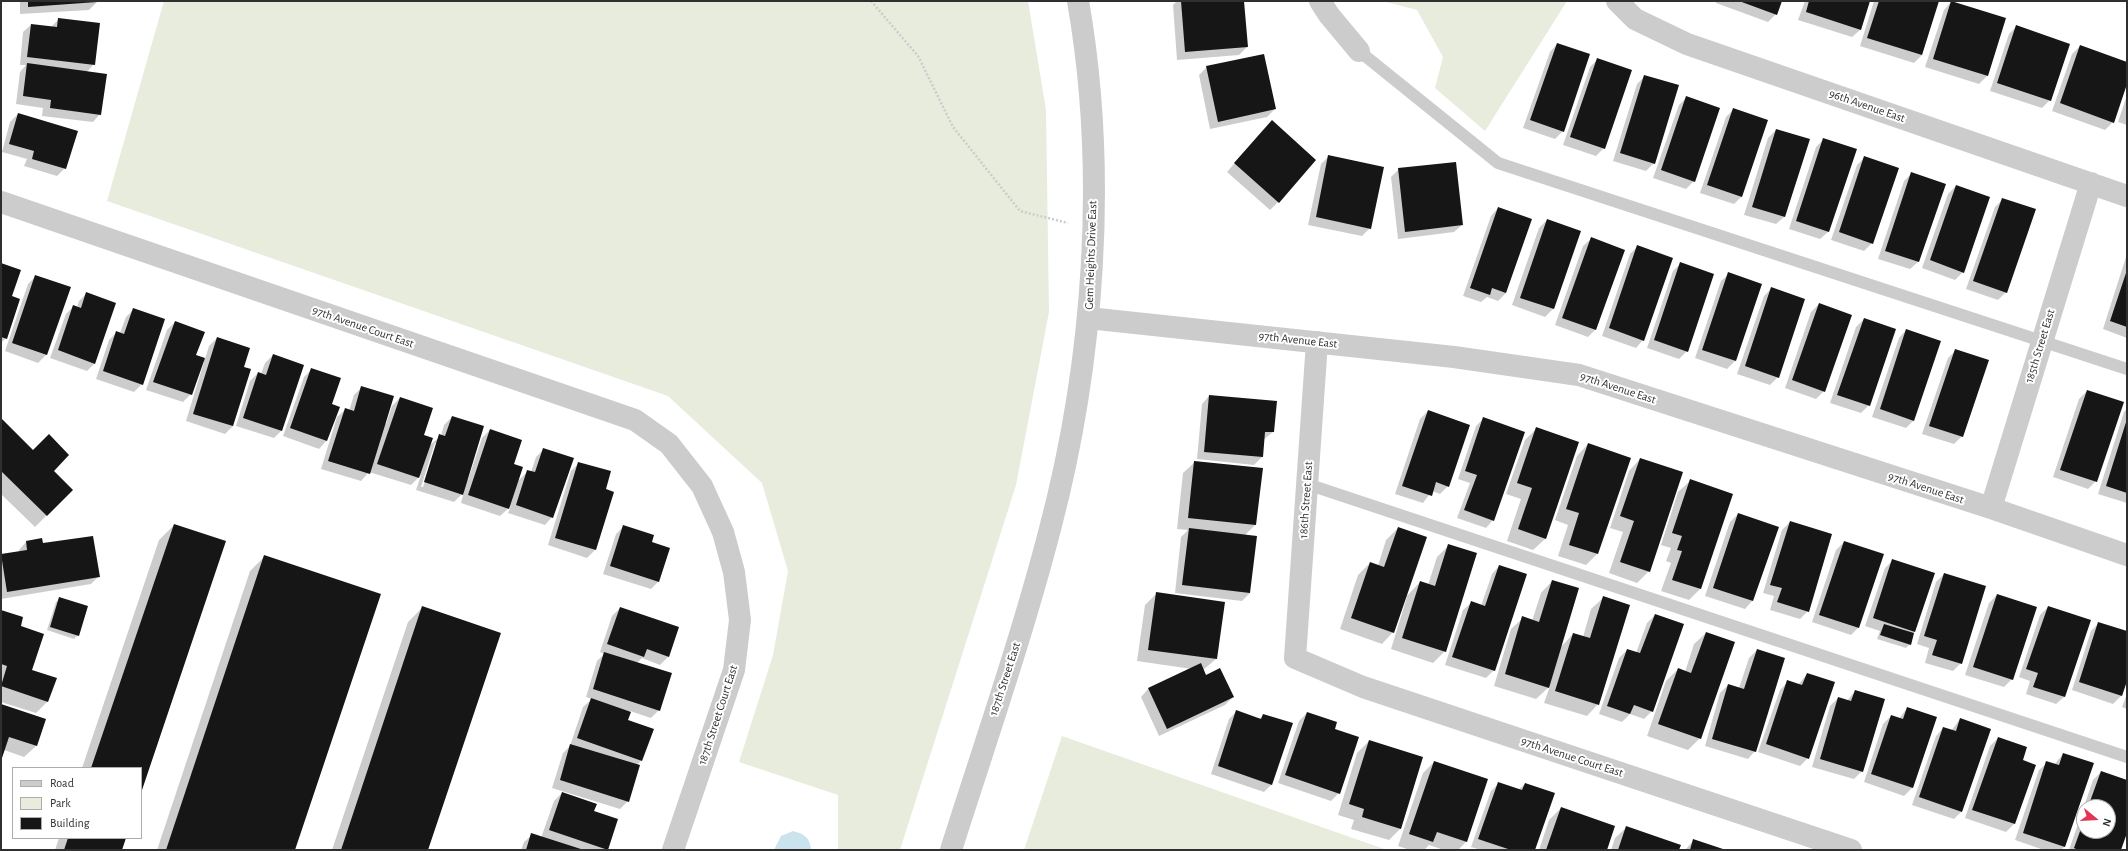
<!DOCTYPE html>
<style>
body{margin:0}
#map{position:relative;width:2128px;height:851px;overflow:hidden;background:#fff;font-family:"Alegreya Sans",sans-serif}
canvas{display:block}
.frame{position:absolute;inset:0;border:2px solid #2f2f2f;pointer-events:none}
.legend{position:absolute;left:12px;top:767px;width:130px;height:72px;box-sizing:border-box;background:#fff;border:1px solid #acacac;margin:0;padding:5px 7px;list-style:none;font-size:12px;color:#2f2f2f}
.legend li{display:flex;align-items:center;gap:8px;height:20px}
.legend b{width:20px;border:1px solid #acacac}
.north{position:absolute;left:2076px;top:799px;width:40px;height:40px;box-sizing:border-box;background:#fff;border:1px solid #acacac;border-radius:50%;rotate:108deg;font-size:11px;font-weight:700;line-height:16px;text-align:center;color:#2f2f2f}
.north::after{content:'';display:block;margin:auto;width:14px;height:18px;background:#e43356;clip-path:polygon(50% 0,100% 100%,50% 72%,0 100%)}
</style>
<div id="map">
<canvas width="2128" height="851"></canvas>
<div class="frame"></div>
<ul class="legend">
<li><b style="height:5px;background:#ccc"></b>Road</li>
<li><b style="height:11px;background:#e7ecdd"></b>Park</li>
<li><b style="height:11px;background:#161616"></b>Building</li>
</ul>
<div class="north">N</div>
</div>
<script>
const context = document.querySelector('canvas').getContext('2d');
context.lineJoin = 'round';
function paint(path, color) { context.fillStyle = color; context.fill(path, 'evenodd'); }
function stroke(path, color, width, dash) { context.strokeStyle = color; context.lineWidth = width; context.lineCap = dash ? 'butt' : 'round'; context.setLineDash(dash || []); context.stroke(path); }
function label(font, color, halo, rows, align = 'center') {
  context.font = font + ' "Alegreya Sans",sans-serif'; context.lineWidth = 4; context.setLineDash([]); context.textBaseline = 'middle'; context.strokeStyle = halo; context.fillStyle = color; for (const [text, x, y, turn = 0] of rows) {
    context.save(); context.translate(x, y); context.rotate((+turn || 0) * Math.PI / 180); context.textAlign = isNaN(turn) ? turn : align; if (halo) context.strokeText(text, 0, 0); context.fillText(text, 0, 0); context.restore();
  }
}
const green = new Path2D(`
 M164,1H1028L1046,110L1049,312L1016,485L900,850H838V795L739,762L773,655L788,571L762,483L668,396L107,201Z
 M1382,1H1567L1485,131L1435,88L1443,57L1417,10Z
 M1062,736L1387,850H1024Z`);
const water = new Path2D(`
 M793,831C805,834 810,838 811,850H774L781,836Z`);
const shadow = new Path2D(`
 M20,1H97V2L89,10L20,14Z
 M1177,1H1243L1247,47L1239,55L1177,60L1173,5Z
 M1716,1H1781L1776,14L1768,22L1716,3Z
 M1805,1H1869L1860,30L1852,37L1798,20Z
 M1874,1H1938L1922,55L1914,63L1860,46Z
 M1951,2L2005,19L1987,76L1979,84L1925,67L1944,10Z
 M59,19L94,64L87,72L100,114L93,122L42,116L43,108L16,104L20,72L26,65H20L23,32L31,25L51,27Z
 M2017,26L2050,100L2042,108L1990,91L2009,34Z
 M1557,44L1563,131L1555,139L1523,128L1550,52Z
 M2080,46L2127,63V81L2113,122L2105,130L2052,111L2072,54Z
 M1598,59L1604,148L1596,156L1563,145L1590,67Z
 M1207,67L1275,109L1267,117L1210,129L1199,75Z
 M1645,76L1654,163L1646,171L1613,161L1637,84Z
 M2127,95V125L2118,122Z
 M1687,97L1694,181L1686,189L1653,178L1679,105Z
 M1734,109L1741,197L1734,204L1700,193L1726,117Z
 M18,114L65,168L57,176L24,166L27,159L2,152L10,122Z
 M1264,129L1278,202L1270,210L1227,172Z
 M1776,130L1784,217L1776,224L1744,215L1768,138Z
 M1824,139L1828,232L1820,239L1789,229L1816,147Z
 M1329,156L1370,228L1362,236L1308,225L1321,164Z
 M1865,157L1872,243L1864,251L1831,240L1857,165Z
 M1399,169L1462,225L1454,232L1398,239L1391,177Z
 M1912,173L1918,262L1910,269L1878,259L1904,181Z
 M1956,186L1963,272L1955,280L1922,268L1948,194Z
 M2003,199L2006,292L1998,300L1966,289L1995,207Z
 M1498,208L1506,293L1498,301L1487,297L1481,302L1463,296L1491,216Z
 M1547,220L1579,231L1553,309L1545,317L1512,305L1539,228Z
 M1591,239L1596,329L1588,337L1555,325L1583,246Z
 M1638,246L1643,340L1636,348L1602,336L1630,254Z
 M2126,257H2127V338L2103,329Z
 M1681,263L1687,351L1679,359L1647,348L1673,271Z
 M1,264L11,297L6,338L1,343Z
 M1729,274L1761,284L1735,361L1727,369L1695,358L1721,281Z
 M36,276L46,355L38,363L5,351L28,284Z
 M1772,288L1778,377L1770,385L1737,374L1764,296Z
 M87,293L95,363L87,371L50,358L66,314L74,306L77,308L79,301Z
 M1819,304L1824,391L1816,399L1785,388L1811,312Z
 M134,309L142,384L134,392L96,379L109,340L117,332L120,333L126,317Z
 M1864,319L1869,405L1861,413L1830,403L1856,327Z
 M175,322L195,356L205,359L209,346L217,338L243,367L250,370L233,426L225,434L186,421L204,362H202L191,394L183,402L146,390L167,330Z
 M1906,330L1914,420L1906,428L1872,417L1899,338Z
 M1956,350L1962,436L1954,444L1922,434L1948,358Z
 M273,355L282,430L274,438L236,426L250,381L258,373L261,374L265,363Z
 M312,369L330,405L326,441L319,449L283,436L304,377Z
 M362,387L386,424L392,406L400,398L430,445L441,436L444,425L452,417L467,479L468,480L482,438L490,430L513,464L517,482L528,471L531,472L536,457L544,449L552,517L545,525L508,513L511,506L500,516L461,503L464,492L454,502L416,490L421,475L411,485L369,472L361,481L321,469L337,417L345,410L349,411L354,395ZM435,443H437L423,487H421Z
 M2087,391L2096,481L2088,489L2053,477L2079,399Z
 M1209,396L1273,432L1263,440L1262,457L1254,465L1197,459L1202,404Z
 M2127,409V503L2098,494L2124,412Z
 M1428,411L1448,486L1440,494L1432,491L1423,503L1395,494L1420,419Z
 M1484,418L1493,520L1486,528L1457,518L1470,483L1458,479L1476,426Z
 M1,421L72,490L35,527L1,494Z
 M1537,428L1578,442L1545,539L1533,550L1507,541L1521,499L1506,494L1525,440Z
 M1588,444L1630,458L1597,554L1586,565L1558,556L1568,525L1555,520L1577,456Z
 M1640,459L1649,571L1637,583L1609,573L1623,532L1610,528L1629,471Z
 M1195,462L1255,525L1245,535L1250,593L1242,601L1175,593L1181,537L1188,530L1177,529L1183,473Z
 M579,463L605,490L613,492L595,550L587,558L548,545L571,471Z
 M1690,481L1731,494L1700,589L1689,600L1661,591L1671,563L1666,561L1671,548L1661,545L1678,492Z
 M1738,514L1752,601L1745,609L1705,596L1730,522Z
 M1790,522L1808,611L1800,619L1770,610L1774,596L1763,593L1782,530Z
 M174,525L141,791V768H82L159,540Z
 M623,527L651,543L659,581L651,589L603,574L616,534Z
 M1398,528L1393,632L1382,644L1340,629L1358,575L1370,563L1378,566L1386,540Z
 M26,542L42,545L99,576L91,584L1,599V556L19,553V550Z
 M1844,542L1859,627L1851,635L1812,622L1836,550Z
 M1448,546L1445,651L1433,663L1391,649L1407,597H1406L1420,582L1428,585L1437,557Z
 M265,556L294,850H157L250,571Z
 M1893,560L1914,632L1910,644L1906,648L1877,639L1880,631L1865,626L1885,568Z
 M1499,566L1494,670L1486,678L1445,665L1463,610L1471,603L1481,606L1492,574Z
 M1944,574L1961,663L1953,671L1925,663L1929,648L1917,644L1936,582Z
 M1552,581L1560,648L1573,634L1583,637L1591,609L1603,598L1598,704L1587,716L1544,703L1550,686L1536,699L1494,686L1511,629L1523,618L1532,621L1541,593Z
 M1157,593L1224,603L1216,659L1203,670L1206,677L1233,697L1225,705L1159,736L1141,697L1148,689L1192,669L1137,661L1145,605Z
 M1997,595L2012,679L2004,687L1965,675L1989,603Z
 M60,599L78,635L74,639L47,630L56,602Z
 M423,607L427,850H332L408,622Z
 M2048,607L2064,697L2056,704L2026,694L2030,681L2019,677L2040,615Z
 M620,608L678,628L668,657L660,665L642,658L637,663L659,710L651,718L630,711L627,720L641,761L637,765L628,801L620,809L552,788L563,753L570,746L583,707L592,699L586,697L597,661L604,654L600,652L612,616Z
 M1,611L19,627L31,671L47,702L36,713L1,702Z
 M1655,615L1652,711L1644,719L1630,714L1622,722L1599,714L1619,658L1627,650L1636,653L1647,623Z
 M2099,623L2127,632V678L2121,696L2113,704L2072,690L2091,631Z
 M1706,633L1700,738L1688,750L1647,736L1666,681L1678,669L1685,672L1694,644Z
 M1757,650L1755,751L1748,759L1705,746L1720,693L1728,685L1739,688L1749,658Z
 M1807,674L1808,758L1800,766L1758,752L1780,690L1788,682L1798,685Z
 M1855,691L1862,771L1854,779L1812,767L1830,706L1838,698L1847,701Z
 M2127,694V709L2122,707Z
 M1,705L45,720L36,746L24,757L4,750L1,759Z
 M1907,708L1936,718L1912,788L1904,796L1864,782L1883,724L1891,716L1899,719Z
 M1237,711L1259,719L1264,715L1272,784L1264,792L1211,774L1229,719Z
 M1307,713L1334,729L1339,793L1331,801L1278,783L1299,721Z
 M1960,719L1962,811L1954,819L1912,805L1936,736L1943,728L1951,731Z
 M1998,738L2022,761L2035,765L2014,824L2006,832L1965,818L1990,746Z
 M1369,741L1400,829L1389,840L1351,829L1354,820L1338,815L1357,753Z
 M2063,754L2064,847L2061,850H2044L2015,840L2039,770L2047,763L2054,765Z
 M1434,762L1487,779L1466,842L1458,850H1444L1429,845L1424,850H1410L1398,846L1423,773Z
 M2101,772L2127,782V830L2120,850H2069L2093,780ZM2084,807H2108V831H2084Z
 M1498,784L1518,790L1525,784L1534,850H1481L1471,847L1491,791Z
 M562,793L593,812L617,820L606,850H521L524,842L532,835L541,838L554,801Z
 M1561,808L1606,850H1539L1549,820Z
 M1627,827L1678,850H1611L1615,838Z
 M59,838H125L121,850H55Z
 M1694,840L1721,850H1685Z`);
const building = new Path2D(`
 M28,1H97V2L28,7Z
 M1181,1H1244L1248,47L1185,52Z
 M1739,1H1782L1777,15Z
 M1809,1H1870L1861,30L1806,12Z
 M1879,1H1939L1922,55L1867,38Z
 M1951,1L2006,18L1988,76L1933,59Z
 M58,18L100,23L95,65L27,57L31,24L57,27Z
 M2016,25L2070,44L2051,101L1997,83Z
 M1557,43L1590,54L1564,132L1530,120Z
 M2080,45L2127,62V84L2114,123L2060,103Z
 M1264,54L1276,109L1218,122L1206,66Z
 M1597,58L1632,70L1605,149L1570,137Z
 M27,63L107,74L101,115L50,108L51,100L23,96Z
 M1644,75L1679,85L1655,164L1620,153Z
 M1686,96L1720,108L1695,182L1661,170Z
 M1733,108L1768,120L1742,197L1707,185Z
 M18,113L78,131L66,169L32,159L34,151L9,144Z
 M1272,120L1316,160L1279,203L1234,163Z
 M1776,129L1810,139L1785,217L1752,207Z
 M1823,138L1857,149L1829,232L1796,221Z
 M1328,155L1384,167L1371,229L1316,217Z
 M1864,156L1899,168L1873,244L1839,232Z
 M1456,162L1463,225L1405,232L1398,168Z
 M1911,172L1946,184L1919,262L1885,251Z
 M1956,185L1990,197L1964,273L1930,260Z
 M2002,198L2036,209L2007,293L1973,281Z
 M1498,207L1532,219L1506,293L1492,288L1490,295L1470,288Z
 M1547,219L1581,231L1554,309L1520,298Z
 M1591,237L1625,250L1596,330L1562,318Z
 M1637,245L1673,258L1644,341L1609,328Z
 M1680,262L1714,274L1688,352L1654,340Z
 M1,263L21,270L12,296L20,299L7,339L1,337Z
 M2127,270V327L2110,321Z
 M1728,272L1762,284L1736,361L1702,350Z
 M35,275L71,287L47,355L12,343Z
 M1771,287L1805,299L1779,378L1745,366Z
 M86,292L116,303L95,364L58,350L73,305L81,308Z
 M1819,303L1852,315L1825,392L1792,380Z
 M133,308L165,319L143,385L103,371L116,331L124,334Z
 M1864,318L1896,329L1870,406L1837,395Z
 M175,321L205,332L196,355L205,358L192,395L153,382Z
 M1906,329L1941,341L1914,421L1880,409Z
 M217,337L250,348L244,367L251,369L233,426L193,414Z
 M1955,349L1989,360L1963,437L1929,426Z
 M273,354L304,365L282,431L243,418L258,372L266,375Z
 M311,368L341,378L332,404L340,407L327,441L290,428Z
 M361,386L394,396L370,474L328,461L345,408L354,411Z
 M2087,390L2124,402L2097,482L2060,470Z
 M1209,395L1277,401L1274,432H1265L1263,457L1204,452Z
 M400,397L433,408L424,435L433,438L419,478L377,464Z
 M1428,410L1470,425L1449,487L1436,482L1432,496L1402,486Z
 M452,416L484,426L463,495L424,482L439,434L445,436Z
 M1483,417L1525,432L1494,521L1464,510L1477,475L1465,471Z
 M1,418L33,450L49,434L69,455L54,471L73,490L47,516L1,471Z
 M2127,419V493L2106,486Z
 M1536,427L1579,442L1546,539L1518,529L1532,488L1517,483Z
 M490,429L522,440L514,464L523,467L509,509L468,495Z
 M1588,443L1631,458L1598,554L1569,545L1579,513L1566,509Z
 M543,448L574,458L553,518L516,505L527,470L535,472Z
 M1640,458L1683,472L1650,572L1620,562L1634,521L1620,516Z
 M1194,461L1263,468L1256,525L1188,518Z
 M578,462L611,471L606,489L614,492L596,550L555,538Z
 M1690,479L1733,494L1701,589L1672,580L1682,551L1677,550L1682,536L1672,533Z
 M1738,513L1779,527L1753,601L1713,588Z
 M1790,521L1832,534L1809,612L1777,602L1782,588L1770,585Z
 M174,524L226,541L141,793V768H91Z
 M623,525L654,535L652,542L670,548L659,582L610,566Z
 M1398,527L1427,537L1394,633L1351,618L1370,562L1384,567Z
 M1189,528L1257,536L1250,593L1182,585Z
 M93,536L100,577L7,592L1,554L27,550L26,541L42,538L43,543Z
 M1844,541L1884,554L1859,628L1819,615Z
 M1448,544L1477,553L1446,652L1402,638L1420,581L1435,586Z
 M264,555L381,594L295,850H166Z
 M1892,559L1935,573L1915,632L1873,618Z
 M1499,565L1527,574L1495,671L1452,657L1471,601L1485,606Z
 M1944,573L1986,586L1962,664L1932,655L1937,640L1924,636Z
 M1552,580L1579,588L1549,688L1505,674L1522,616L1539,622Z
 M1156,592L1225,602L1217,659L1148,650Z
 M1997,594L2037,607L2013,680L1973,667Z
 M1603,596L1630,605L1599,705L1555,691L1573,633L1590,638Z
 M59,597L88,606L79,636L50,627Z
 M422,606L501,633L428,850H341Z
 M2048,606L2091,620L2065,697L2033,687L2038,673L2026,669Z
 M620,607L679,627L669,657L647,649L644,657L607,644Z
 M1,610L23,617L21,626L44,634L32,670L57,678L48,702L1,686L7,666L1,664Z
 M1655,614L1684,624L1653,712L1634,705L1630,714L1607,706L1627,649L1640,653Z
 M2098,622L2127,631V681L2122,696L2079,682Z
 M1884,624L1914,633L1911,645L1880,635Z
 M1706,632L1735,642L1701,739L1658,724L1678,668L1691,673Z
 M1757,649L1785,658L1756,752L1712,739L1728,684L1744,689Z
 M604,652L672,673L660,711L593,689Z
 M1201,663L1206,675L1220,668L1234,697L1167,729L1148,688Z
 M1807,673L1835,682L1809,759L1766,744L1787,680L1802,685Z
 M1855,690L1885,699L1863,772L1820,759L1838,697L1851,701Z
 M591,698L631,712L628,720L654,729L642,761L577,738Z
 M1,704L46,719L37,746L9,737L1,761Z
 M1907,707L1937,717L1913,788L1871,774L1891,715L1903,719Z
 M1236,710L1261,719L1263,714L1293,723L1272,785L1218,766Z
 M1307,712L1337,722L1335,729L1359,737L1340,794L1285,775Z
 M1960,718L1991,729L1962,812L1919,797L1943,727L1956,731Z
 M1998,737L2027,747L2023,760L2036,765L2015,824L1972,810Z
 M1369,740L1423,757L1401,829L1362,817L1364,809L1349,804Z
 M570,744L640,765L629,802L560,780Z
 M2063,753L2094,763L2065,847L2023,833L2046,761L2059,765Z
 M1434,761L1488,779L1467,842L1437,832L1433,842L1409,834Z
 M2101,771L2127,780V833L2121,850H2078L2074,848L2084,820V831H2108V807H2088Z
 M1498,782L1522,790L1525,783L1555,793L1535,850H1511L1478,839Z
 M562,792L597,804L594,811L618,819L608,850L549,830Z
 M1561,807L1615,826L1607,850H1546Z
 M1626,826L1681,845L1679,850H1618Z
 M531,833L584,850H526Z
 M68,838H126L122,850H64Z
 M1693,839L1723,849L1722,850H1690Z`);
const path = new Path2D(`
 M871,1L918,56L953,127L1020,211L1068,223`);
const service = new Path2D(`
 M1359,51L1498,163L2127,369
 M1307,484L2127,757`);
const minor = new Path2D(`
 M1320,1L1329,15L1359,51
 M1617,1L1635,19L1687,44L2127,196
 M1,202L635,420L669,444L702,486L723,532L734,572L740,620L734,670L673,850
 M1088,318L1454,357L1579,375L1991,508L2127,555
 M1317,342L1295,658L1363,687L1851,850
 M1991,508L2091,183`);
const tertiary = new Path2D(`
 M951,850C985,743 1022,637 1050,529C1094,362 1108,172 1078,1`);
const streetNames = [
 ["96th Avenue East",1867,106,19],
 ["Gem Heights Drive East",1091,255,-88],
 ["97th Avenue Court East",363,327,19],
 ["97th Avenue East",1298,340,6],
 ["185th Street East",2040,346,-73],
 ["97th Avenue East",1618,388,18],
 ["97th Avenue East",1926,488,18],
 ["186th Street East",1306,500,-86],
 ["187th Street East",1005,679,-72],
 ["187th Street Court East",718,715,-72],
 ["97th Avenue Court East",1572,757,18]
];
paint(green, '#e7ecdd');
paint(water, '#cae3ec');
paint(shadow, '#0003');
paint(building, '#161616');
stroke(path, '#ccc', 2.5, [2, 2]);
stroke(service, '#ccc', 12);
stroke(minor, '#ccc', 22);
stroke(tertiary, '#ccc', 22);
label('12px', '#2f2f2f', '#fff', streetNames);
</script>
